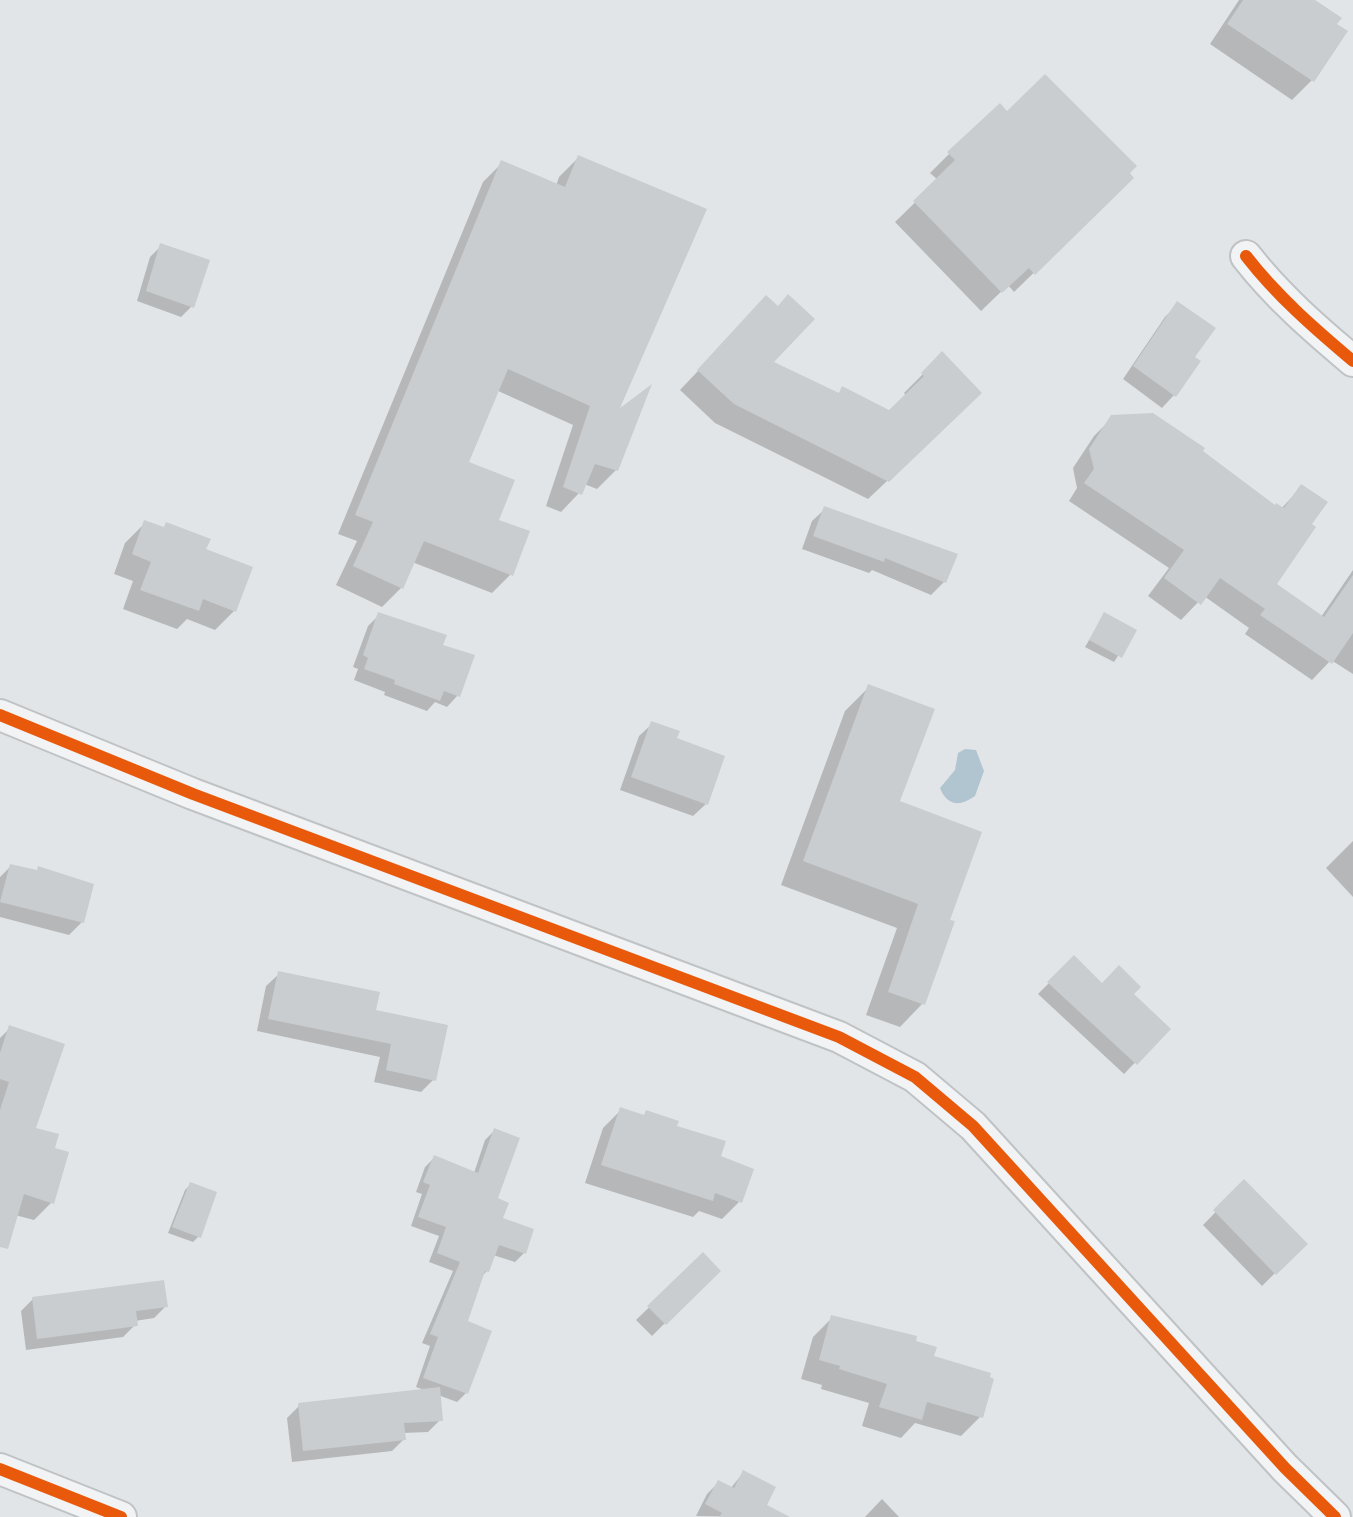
<!DOCTYPE html>
<style>
body{margin:0}
canvas{display:block;background:#e2e5e7}
</style>
<canvas width="1353" height="1517"></canvas>
<script>
const context = document.querySelector('canvas').getContext('2d');
context.lineJoin = 'round';
function paint(path, color) { context.fillStyle = color; context.fill(path, 'evenodd'); }
function stroke(path, color, width, dash) { context.strokeStyle = color; context.lineWidth = width; context.lineCap = dash ? 'butt' : 'round'; context.setLineDash(dash || []); context.stroke(path); }
const water = new Path2D(`
 M965,749L976,750L984,771L975,796C960,807 947,806 940,788L955,770L958,753Z`);
const shadow = new Path2D(`
 M1239,0H1310L1312,80L1292,100L1210,44Z
 M1007,114L1131,178L1014,292L1008,285L981,311L895,222L938,180L930,173L949,154Z
 M578,158L614,416L616,470L597,489L584,484L579,493L561,512L546,506L573,425L496,390L466,463L496,521L511,574L492,593L412,562L401,588L382,607L336,585L357,541L338,534L483,182L502,163L556,186L559,177Z
 M161,246L192,306L181,317L137,301L150,257Z
 M1178,304L1192,358L1174,395L1162,408L1123,379L1165,317Z
 M748,318L770,362L837,395L842,390L889,413L906,396L904,393L942,355L960,412L868,499L715,423L680,390Z
 M1112,418L1199,452L1274,508L1281,509L1301,487L1273,585L1321,617L1353,570V674L1331,660L1312,680L1245,634L1249,628L1204,596L1181,620L1148,596L1169,568L1069,501L1077,488L1073,468L1094,436Z
 M825,509L944,582L931,595L872,570L869,573L802,549L812,521Z
 M145,523L203,551L234,611L215,630L187,619L177,629L123,609L133,581L114,574L125,543Z
 M379,615L440,646L458,695L447,707L435,702L427,711L384,695L385,692L354,680L358,669L353,667L368,626Z
 M1104,615L1134,631L1114,662L1085,647Z
 M869,687L897,803L946,921L923,1003L900,1027L866,1015L897,928L781,885L845,711Z
 M652,724L673,740L706,804L693,816L620,790L639,736Z
 M1353,841V897L1326,868Z
 M11,866L82,922L69,935L0,917V877Z
 M1074,958L1102,986L1131,994L1167,1029L1124,1074L1038,994Z
 M279,974L373,1012L434,1079L421,1092L374,1082L380,1057L257,1031L266,986Z
 M10,1028L52,1202L34,1220L15,1215L0,1230V1038Z
 M621,1110L674,1127L717,1157L739,1202L722,1219L699,1211L693,1217L585,1183L603,1128Z
 M494,1131V1200L500,1220L524,1253L515,1262L493,1255L487,1271L480,1278L465,1322L466,1393L457,1402L438,1395L440,1420L428,1432L403,1433L404,1439L392,1451L292,1462L287,1418L299,1406L427,1391L416,1387L430,1346L422,1343L453,1271L429,1262L439,1236L411,1226L422,1194L416,1192L425,1167L434,1158L474,1173L485,1140Z
 M1244,1183L1304,1244L1262,1286L1203,1225Z
 M190,1185L199,1236L193,1242L168,1233L185,1190Z
 M703,1255L717,1271L652,1336L636,1320Z
 M33,1299L166,1306L154,1318L135,1321V1325L123,1337L26,1350L21,1311Z
 M832,1318L913,1342L931,1358L980,1417L961,1436L915,1423L901,1438L862,1426L869,1403L821,1389L822,1385L801,1379L813,1337Z
 M743,1473L758,1517L696,1516L707,1494L718,1483L730,1489Z
 M882,1499L899,1517H865Z`);
const building = new Path2D(`
 M1243,0H1315L1342,18L1337,24L1348,31L1314,82L1227,24Z
 M1045,74L1137,166L1130,173L1134,178L1035,275L1029,268L1002,293L913,201L955,160L947,152L1000,103L1007,111Z
 M578,155L707,209L620,408L652,384L618,471L595,464L582,495L563,487L590,406L508,369L469,462L515,480L499,520L530,531L513,576L424,541L403,589L353,566L373,522L355,515L501,160L565,187Z
 M160,243L210,260L194,308L146,291Z
 M788,294L815,319L774,362L839,393L842,386L889,410L924,376L921,373L942,351L982,393L889,482L734,404L697,370L766,295L778,306Z
 M1177,301L1216,328L1195,357L1201,361L1176,397L1133,366Z
 M1153,413L1205,448L1203,451L1275,505L1276,503L1284,508L1301,484L1328,502L1312,524L1316,527L1277,584L1324,617L1353,575V633L1332,664L1260,615L1265,609L1220,578L1201,605L1164,578L1184,550L1084,483L1094,469L1089,449L1111,415Z
 M824,506L958,554L946,583L885,558L884,562L813,536Z
 M144,520L164,527L166,522L211,539L206,549L253,567L236,612L203,599L199,611L140,590L151,562L132,554Z
 M378,612L447,635L443,645L475,655L460,697L444,691L440,701L394,684L395,680L364,669L368,658L363,655Z
 M1104,612L1137,630L1122,658L1089,640Z
 M868,684L935,709L900,801L982,832L950,920L955,921L925,1005L888,992L918,904L803,861Z
 M651,721L680,731L677,738L725,756L708,805L631,777Z
 M10,864L37,870L38,866L94,884L84,923L0,902Z
 M1074,955L1102,983L1119,965L1141,987L1134,994L1171,1029L1137,1065L1047,982Z
 M278,971L380,992L376,1010L448,1025L436,1081L386,1070L391,1044L268,1019Z
 M9,1025L65,1044L36,1128L59,1134L55,1148L69,1152L54,1204L24,1194L8,1249L0,1247V1110L9,1082L0,1079V1053Z
 M620,1107L644,1115L646,1110L679,1121L677,1126L726,1141L721,1156L754,1169L742,1203L715,1193L713,1201L601,1165Z
 M494,1128L520,1138L498,1198L509,1203L503,1218L534,1229L526,1254L499,1245L489,1272L485,1271L468,1321L492,1331L468,1394L423,1378L438,1337L430,1334L460,1262L437,1253L446,1227L418,1217L430,1185L423,1182L434,1155L478,1173Z
 M1244,1179L1308,1244L1276,1275L1213,1210Z
 M190,1182L217,1192L201,1238L172,1227Z
 M703,1252L721,1271L666,1325L647,1306Z
 M164,1280L168,1307L136,1311L138,1326L37,1339L32,1297Z
 M831,1315L917,1336L916,1341L937,1347L934,1356L991,1373L990,1377L994,1379L983,1418L927,1402L922,1420L879,1407L887,1384L839,1369L840,1366L819,1360Z
 M440,1387L443,1421L404,1423L406,1440L303,1451L298,1403Z
 M743,1470L776,1487L767,1505L790,1517H719L722,1513L705,1504L718,1480L734,1488Z`);
const street = new Path2D(`
 M1246,256C1277,296 1315,329 1353,361
 M0,715L193,794L839,1037L915,1077L973,1126L1285,1468L1335,1517
 M0,1469L121,1517`);
const cycleway = new Path2D(`
 M1246,256C1277,296 1315,329 1353,361
 M0,715L193,794L839,1037L915,1077L973,1126L1285,1468L1335,1517
 M0,1469L121,1517`);
paint(water, '#b1c5d1');
paint(shadow, '#0003');
paint(building, '#cacdcf');
stroke(street, '#c0c3c5', 34);
stroke(street, '#f1f3f4', 30);
stroke(cycleway, '#e8590c', 12);
</script>
